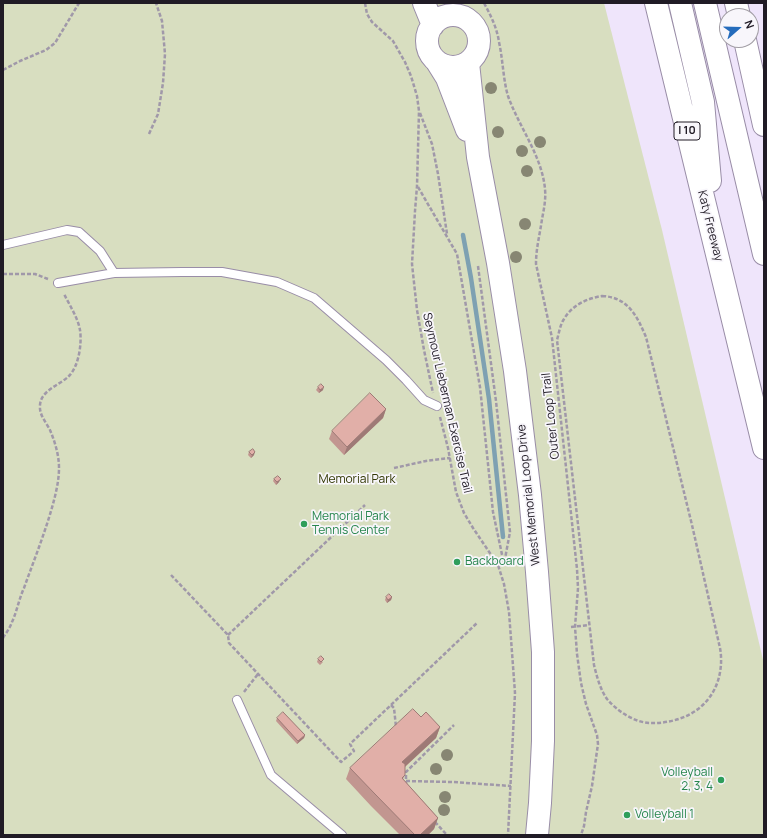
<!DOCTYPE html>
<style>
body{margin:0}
#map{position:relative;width:767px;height:838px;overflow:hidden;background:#efe5fb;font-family:Manrope,sans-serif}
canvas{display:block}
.frame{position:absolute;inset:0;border:4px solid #201b25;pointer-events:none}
.north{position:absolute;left:719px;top:8px;width:40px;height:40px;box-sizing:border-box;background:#f8f6fb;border:1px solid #a29ea5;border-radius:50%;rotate:70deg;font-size:11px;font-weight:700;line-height:16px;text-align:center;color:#201b25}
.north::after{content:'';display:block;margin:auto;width:14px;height:18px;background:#256cbc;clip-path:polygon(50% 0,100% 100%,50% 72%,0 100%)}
</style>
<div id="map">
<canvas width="767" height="838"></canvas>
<div class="frame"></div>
<div class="north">N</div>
</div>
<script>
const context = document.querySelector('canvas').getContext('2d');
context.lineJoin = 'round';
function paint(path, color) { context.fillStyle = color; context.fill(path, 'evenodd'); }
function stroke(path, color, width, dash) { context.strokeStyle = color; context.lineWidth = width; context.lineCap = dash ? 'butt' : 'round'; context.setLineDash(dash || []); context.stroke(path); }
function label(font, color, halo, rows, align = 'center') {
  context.font = font + ' Manrope,sans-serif'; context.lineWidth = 3.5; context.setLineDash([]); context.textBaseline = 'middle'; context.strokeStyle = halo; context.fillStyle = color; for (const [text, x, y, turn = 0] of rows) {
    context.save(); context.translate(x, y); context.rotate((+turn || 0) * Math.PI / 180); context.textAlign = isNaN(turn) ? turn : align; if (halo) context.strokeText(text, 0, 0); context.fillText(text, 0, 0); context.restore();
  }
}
const green = new Path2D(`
 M3,3H604L662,230L764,664V835H3Z`);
const stream = new Path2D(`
 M463,235L471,278L489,399L503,537`);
const path = new Path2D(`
 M365,3L367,14L372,22L393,41L405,62L411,76L417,96L419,111L417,186L415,211L412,264L417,310L424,350L433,393
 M484,3C491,16 497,28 499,42C503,60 503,79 508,96C519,127 542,156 545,189C546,199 544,209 542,219C540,234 536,248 536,264L552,338L577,569L578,588L575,627L577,654L581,683L586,704L597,735L598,744L592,786L586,812L584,826L581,835
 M3,70L20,61L46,50L55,43L79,3
 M420,113L432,144L438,174L447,234
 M149,134L158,114L163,83L165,54L162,21L156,3
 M418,187L457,254L480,387L493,512L504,564
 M478,266L496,401L510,532L504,564L498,565
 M3,274H35L48,279
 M602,296C628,297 637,316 646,337L692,525L720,648C723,664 720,684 709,698C696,716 671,724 649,723C634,722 617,711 607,699C600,689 597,677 594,665L557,340C559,333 560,325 564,319C572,305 588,298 602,296Z
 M440,417L448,448L456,492L464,513L473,528L498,565L504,584L509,612L515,693L508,835
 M394,468L426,461L450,458
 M171,575L228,635L229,643L341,762L354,751L350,744L477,623
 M571,627L589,625
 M228,635L365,505
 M3,638C6,633 10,628 12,622C17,611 19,599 24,588C34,560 45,533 53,504C56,493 59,480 59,468C59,455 55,442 50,430C46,422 39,415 40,405C41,390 60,385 69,376C79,366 82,343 80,330C78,318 69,304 64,294
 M244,692L258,674
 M391,705L394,708L396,727
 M406,781L453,782L511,786
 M406,785V772L454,725
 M435,822L447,835`);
const lane = new Path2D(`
 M3,245L67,230L79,232L100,251L114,273
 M58,283L114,273L182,272H222L277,282L314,298L386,360L406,380L424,400L437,406
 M237,700L271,775L342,835`);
const secondary = new Path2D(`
 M424,3L433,25
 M427 41a26 26 0 1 1 52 0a26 26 0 1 1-52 0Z
 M437,62L447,78L467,130
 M468,63L478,157L498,263L515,371L530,495L537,572L543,652V741L540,803L537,835`);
const highway = new Path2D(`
 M656,3L764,448
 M680,3L703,102L710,181
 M705,3L764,254
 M736,3L739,16
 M745,40L764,125`);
const trees = [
 [491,88],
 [498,132],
 [540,142],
 [522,151],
 [527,171],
 [525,224],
 [516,257],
 [447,755],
 [436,769],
 [445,797],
 [444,810]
];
const wall = new Path2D(`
 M318,387L323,390L319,393L316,390Z
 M386,409L383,418L344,455L329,439L332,431Z
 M249,452L254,455L251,458L248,455Z
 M274,479L279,482L276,485L273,481Z
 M386,597H392L391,600L387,603L385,600Z
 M318,659L323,662L320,665L317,662Z
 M421,717L440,727L436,738L405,767V775L403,779L438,818L434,829L428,835H400L371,806L346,779L350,768Z
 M277,718L305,735L304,738L297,744L276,721Z`);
const shadedWall = new Path2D(`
 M324,387L323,390L319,393L320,390Z
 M386,409L383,418L344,455L347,447Z
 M255,452L254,455L251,458L252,455Z
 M281,479L279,482L276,485L277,482Z
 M392,597L391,600L387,603L388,600Z
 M440,727L436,738L398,773L402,762Z
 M305,735L304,738L297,744L298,741Z
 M438,818L434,829L428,835H420Z`);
const building = new Path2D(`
 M321,384L324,387L320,390L318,387Z
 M370,393L386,409L347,447L332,431Z
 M253,449L255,452L252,455L249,452Z
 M278,476L281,479L277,482L274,479Z
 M389,594L392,597L388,600L386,597Z
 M321,656L324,659L321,662L318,659Z
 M413,709L421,717L426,712L440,727L402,762L405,764V775L402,778L438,818L420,835H415L375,794L350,768Z
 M283,712L305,735L298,741L277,718Z`);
const markers = [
 [304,524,4,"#2e9e5b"],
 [457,562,4,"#2e9e5b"],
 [721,780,4,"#2e9e5b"],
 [627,815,4,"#2e9e5b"]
];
const shields = [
 [687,131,26]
];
const shieldNames = [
 ["I 10",687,131]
];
const streetNames = [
 ["Katy Freeway",710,226,76],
 ["Seymour Lieberman Exercise Trail",447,403,77],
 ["Outer Loop Trail",551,416,-96],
 ["West Memorial Loop Drive",529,495,-96]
];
const parkNames = [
 ["Memorial Park",357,480]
];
const leisureNames = [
 ["Memorial Park",312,517],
 ["Tennis Center",312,531],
 ["Backboard",465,562],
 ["Volleyball",713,773,"right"],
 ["2, 3, 4",713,787,"right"],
 ["Volleyball 1",635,815]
];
paint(green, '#d8dec0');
stroke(stream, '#7ea1b2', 4.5);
stroke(lane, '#998da7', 10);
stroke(secondary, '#998da7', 24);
stroke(highway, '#998da7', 24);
stroke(path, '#a098a9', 2.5, [4, 2]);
stroke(lane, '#fff', 8);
stroke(secondary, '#fff', 22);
stroke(highway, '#fff', 22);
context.fillStyle = '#878673';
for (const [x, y] of trees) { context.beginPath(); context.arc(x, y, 6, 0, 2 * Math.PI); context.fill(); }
paint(wall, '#c29690');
paint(shadedWall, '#9e7a76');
paint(building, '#e1afa8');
stroke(building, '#9e7a76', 1);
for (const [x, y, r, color] of markers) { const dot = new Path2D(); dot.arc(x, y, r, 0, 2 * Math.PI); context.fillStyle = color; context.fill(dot); stroke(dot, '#f8f6fb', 1.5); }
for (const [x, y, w] of shields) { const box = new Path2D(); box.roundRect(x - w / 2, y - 9, w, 18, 3); context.fillStyle = '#f8f6fb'; context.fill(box); stroke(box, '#201b25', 1); }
label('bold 11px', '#201b25', null, shieldNames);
label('12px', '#201b25', '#f8f6fb', streetNames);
label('12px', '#323803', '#f8f6fb', parkNames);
label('12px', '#27864d', '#f8f6fb', leisureNames, 'left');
</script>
